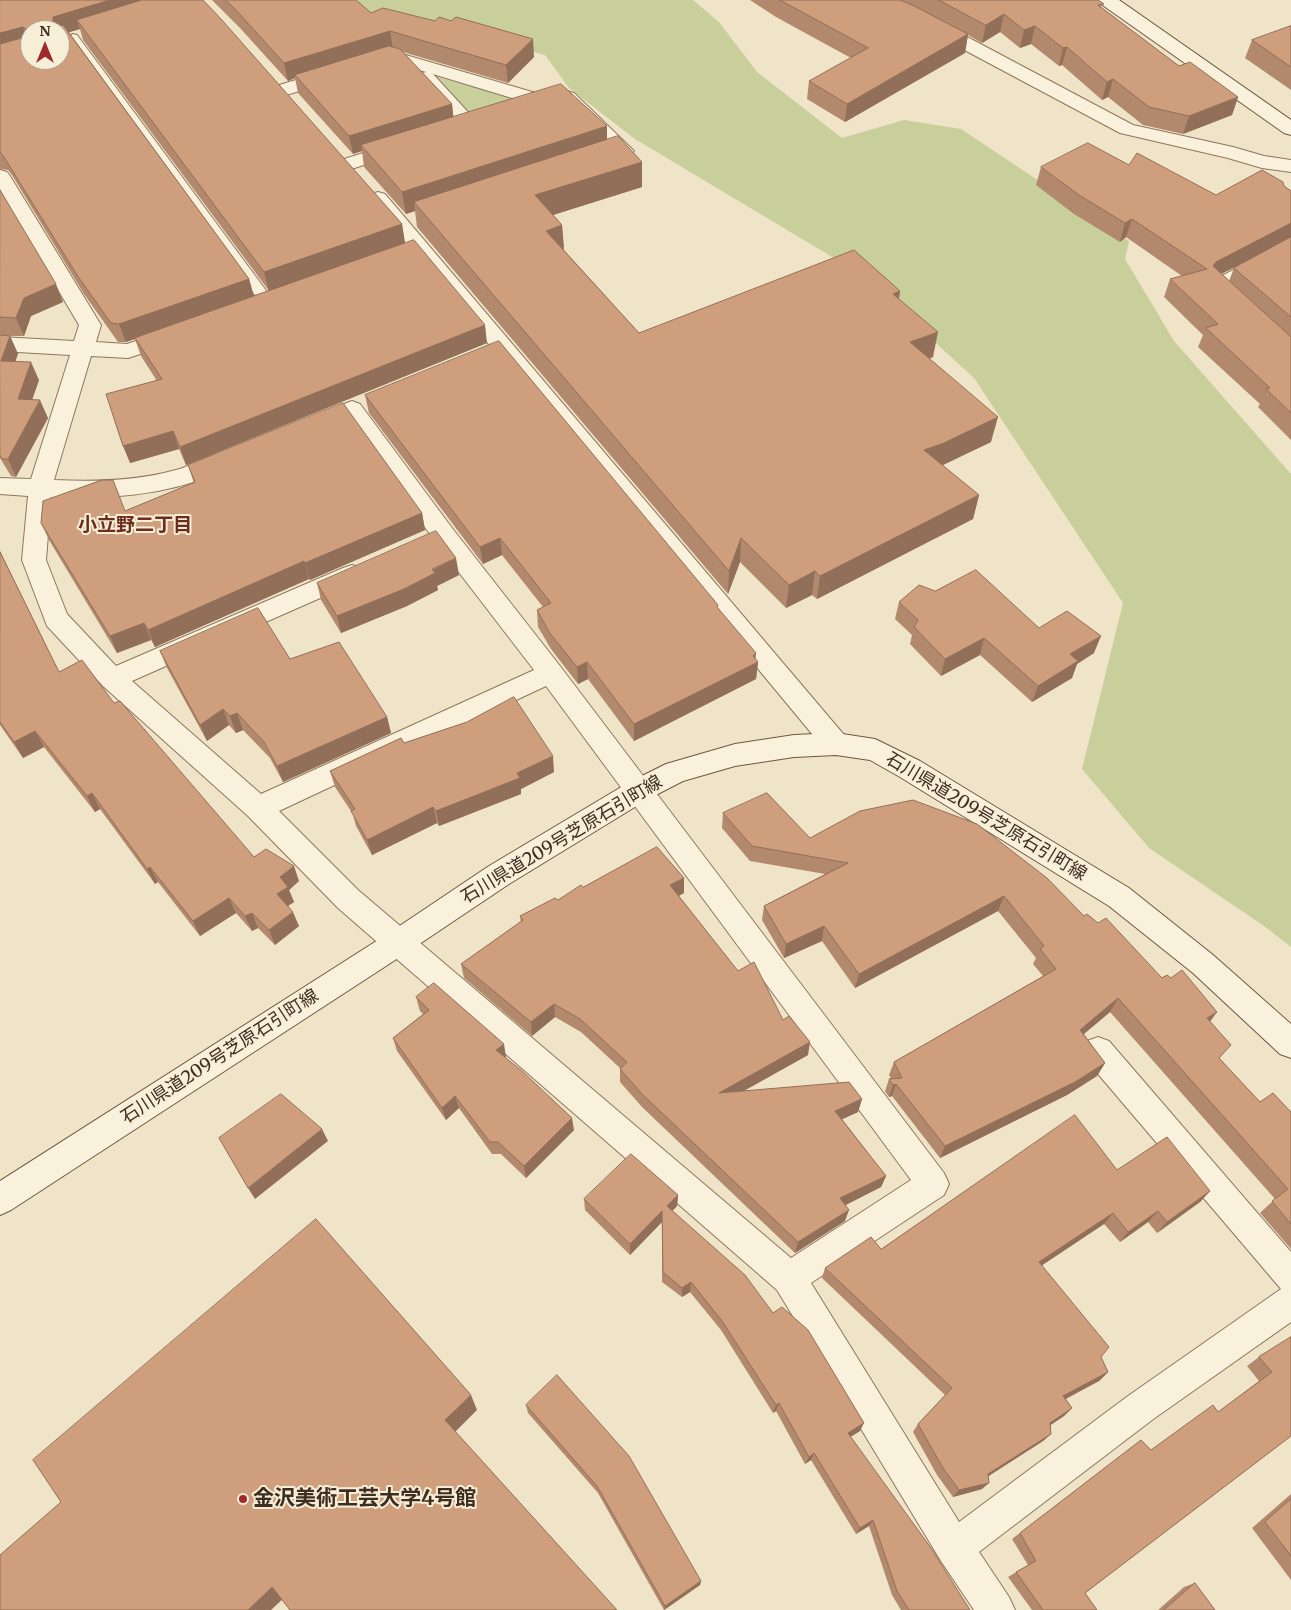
<!DOCTYPE html>
<meta charset="utf-8">
<style>
body{margin:0}
#map{position:relative;width:1291px;height:1610px;overflow:hidden;background:#f0e4c8;font-family:Merriweather,serif}
canvas{display:block}
.north{position:absolute;left:20px;top:20px;width:50px;height:50px;box-sizing:border-box;background:#f7eed8;border:1px solid #ada18e;border-radius:50%;rotate:0deg;font-size:14px;font-weight:700;line-height:20px;text-align:center;color:#3d2e20}
.north::after{content:'';display:block;margin:auto;width:18px;height:22px;background:#9e2a2b;clip-path:polygon(50% 0,100% 100%,50% 72%,0 100%)}
</style>
<div id="map">
<canvas width="1291" height="1610"></canvas>
<div class="north">N</div>
</div>
<script>
const context = document.querySelector('canvas').getContext('2d');
context.lineJoin = 'round';
function paint(path, color) { context.fillStyle = color; context.fill(path, 'evenodd'); }
function stroke(path, color, width, dash) { context.strokeStyle = color; context.lineWidth = width; context.lineCap = dash ? 'butt' : 'round'; context.setLineDash(dash || []); context.stroke(path); }
function label(font, color, halo, rows, align = 'center') {
  context.font = font + ' Merriweather,"Noto Sans JP",serif'; context.lineWidth = 4; context.setLineDash([]); context.textBaseline = 'middle'; context.strokeStyle = halo; context.fillStyle = color; for (const [text, x, y, turn = 0] of rows) {
    context.save(); context.translate(x, y); context.rotate((+turn || 0) * Math.PI / 180); context.textAlign = isNaN(turn) ? turn : align; if (halo) context.strokeText(text, 0, 0); context.fillText(text, 0, 0); context.restore();
  }
}
const green = new Path2D(`
 M340,0H693L719,22L757,72L842,138L904,120L961,129L1129,241L1125,259L1174,341L1291,474V947L1264,926L1149,848L1082,769L1123,603L974,378L859,273L635,139L569,88L545,55L426,24L381,25Z
 M433,76L524,100L472,115Z`);
const lane = new Path2D(`
 M73,34L77,35L273,300L275,303L273,306H263L67,37Z
 M1291,240V249L1224,286L1229,292L1227,295H1217L1208,285L1210,282Z`);
const street = new Path2D(`
 M865,0H889L924,14L1133,125L1233,147L1264,156L1291,160V172L1262,168L1228,158L1120,133L912,22L868,4Z
 M392,51L546,96L567,91L574,93L634,151C628,160 609,164 599,161L596,157L599,153L611,149L563,104L545,108L393,62L378,66L372,65L369,61L372,57Z
 M332,69L339,71L341,75L339,79L283,96L276,94L274,90L276,86Z
 M426,72L433,74L477,122L480,126L477,130L470,132L463,130L419,82L417,78L419,74Z
 M398,142L405,144L408,148L405,152L348,170L341,168L338,164L341,160Z
 M0,170L7,172L10,176L101,325L96,342L127,344L172,329L180,331L183,336L180,341L128,358L91,356L54,480C95,482 136,481 176,470C194,466 215,449 233,454L237,460C232,468 223,470 215,474C163,496 107,499 51,497L46,560L67,614L116,666L343,568L352,565L361,568L364,574L361,580L132,681L261,794L534,670L434,540L341,409L344,404L352,401L360,404L452,528L560,666L944,1173L949,1184L944,1195L811,1283L959,1522L1128,1396L1281,1289L1087,1061L1083,1051L1087,1041L1098,1037L1109,1041L1291,1252V1322L1152,1420L979,1552L1009,1597L1015,1610H974L941,1561L777,1290L338,908L248,816L103,686L47,626L22,560L28,496L0,494V478L31,479L70,355L0,351V337L74,341L79,325L0,192ZM546,686L911,1180L791,1258L358,890L279,811Z
 M378,192L385,194L845,736L849,744L845,752L836,755L827,752L371,202L368,198L371,194Z`);
const secondary = new Path2D(`
 M1098,0H1119L1291,120V135L1284,133L1101,4Z
 M836,733L875,739L920,761L1129,888L1213,955L1291,1024V1058L1280,1054L1193,973L1109,906L900,777L870,760L836,755L794,757L735,766L683,781L648,799L509,884L409,951L11,1210L0,1215V1181L389,933L489,866L628,783L666,764L735,744L794,735Z`);
const wall = new Path2D(`
 M0,0H203L402,224L405,243L487,343L186,465L179,449L130,463L157,381L141,356L135,339L126,342H118L84,294L12,175L8,170L0,169ZM80,29L83,40L269,291L254,296L249,279L69,32Z
 M212,0H356L371,13L534,57L508,83L403,52L452,104L453,117L607,140L642,187L553,215L562,225L564,250L639,333L900,291L899,299L933,357L929,359L991,442L942,465L979,495L973,519L817,599L812,595L786,608L740,562L728,594L417,227L415,211L406,214L364,167L362,151L353,154L298,93L295,78L288,81L240,28Z
 M750,0H1098L1102,8L1179,66L1238,97L1232,115L1183,134L1143,125L1108,97L1102,100L1062,65L1059,66L1031,44L1020,48L1000,32L982,43L968,35L965,53L845,122L807,99L809,81L851,58L776,17Z
 M1291,26V90L1245,58L1252,40Z
 M1129,165L1216,195L1284,186L1291,191V440L1258,407L1260,404L1198,347L1203,335L1164,297L1170,279L1182,276L1126,237L1120,242L1074,214L1036,185L1041,167ZM1240,265L1234,268L1229,281L1221,274Z
 M0,190L63,302L31,316L24,336H8H10L18,354L15,361L39,380L32,400L48,418L16,477L11,476L0,458Z
 M365,395L718,608L758,662L756,679L634,741L588,679L578,684L551,649L538,627L537,610L543,607L502,555L483,564L369,413Z
 M188,465L422,513L425,530L310,580L309,579L155,647L151,640L117,653L49,540L41,523L125,511L194,483Z
 M0,551L59,672L114,703L254,857L299,881L289,890L294,902L288,906L299,926L275,945L258,928L252,931L236,913L200,936L158,882L155,884L100,809L95,812L44,747L23,758L0,725Z
 M459,575L437,586L438,590L407,606L341,633L321,600L317,583Z
 M899,602L1039,628L1094,653L1077,664L1072,678L1032,702L980,655L941,676L910,644L912,635L895,619Z
 M160,651L290,659L387,717L391,733L283,782L270,758L243,730L236,733L229,725L207,741L167,668Z
 M404,743L554,772L521,789V794L439,826L437,823L372,855L356,826L353,814L335,787L330,771Z
 M723,813L810,838L1084,916L1162,978L1210,1022L1220,1059L1260,1102L1291,1112V1249L1260,1213L1275,1199L1110,1012L1084,1034L1105,1063L1097,1076L1067,1095L940,1158L892,1096L889,1097L885,1091L889,1079L891,1078L889,1075L894,1062L1043,976L1033,964L1036,958L998,911L855,988L822,941L784,958L762,920L764,906L825,874L750,861L722,828Z
 M684,878V893L679,896L738,971L783,1020L808,1055L744,1091L862,1099L858,1112L842,1119L886,1176L881,1187L845,1205V1221L795,1253L642,1107L620,1082V1068L581,1032L555,1017L532,1036L464,978L461,964L521,922L520,916L558,900L583,887Z
 M416,997L506,1057L505,1058L574,1130L526,1178L501,1154H492L459,1108L446,1120L397,1051L393,1038L423,1014L420,1011Z
 M1117,1170L1210,1191L1200,1202L1157,1233L1148,1222L1120,1242L1104,1224L1042,1265L1101,1357L1108,1372L1099,1381L1066,1399L1072,1408L1064,1416L1050,1425L1051,1434L1043,1441L988,1476L982,1489L953,1497L937,1475L913,1432L918,1424L945,1395L822,1278L825,1268Z
 M678,1195L677,1206L672,1211L773,1313L860,1431L850,1437L970,1610H901L892,1595L869,1526L856,1534L811,1460L805,1464L776,1411L773,1413L721,1330L690,1292L682,1297L662,1282V1222L630,1255L585,1210L584,1199Z
 M1291,1337V1436L1085,1593L1097,1610H1032L1008,1577L1028,1565L1012,1539L1141,1440L1151,1450L1218,1412L1259,1381L1247,1366L1259,1357Z
 M526,1405L701,1581L700,1585L664,1610L598,1493L528,1413Z
 M1291,1494V1580L1252,1528Z
 M1195,1583L1215,1610H1158L1184,1587Z`);
const shadedWall = new Path2D(`
 M110,0H175L77,20L80,29L60,35L53,27V17Z
 M1004,14L1000,32L982,43L986,25Z
 M1035,26L1031,44L1020,48L1024,30Z
 M23,27L30,45L0,53V33Z
 M390,31L393,49L295,75V78L288,81L284,63Z
 M968,34L965,53L845,122L847,104Z
 M533,39L534,57L508,83L506,65Z
 M1067,47L1062,65L1059,66L1063,48Z
 M1113,79L1108,97L1102,100L1107,82Z
 M1238,97L1232,115L1183,134L1189,116Z
 M452,104L454,122L361,145L362,151L353,154L349,136Z
 M607,126V148L414,202L415,211L406,214L402,192Z
 M642,162V187L537,220L535,195Z
 M1132,219L1126,237L1120,242L1125,223Z
 M1291,223V238L1209,280L1213,266L1216,262Z
 M402,224L405,244L269,292L264,272Z
 M562,225L564,250L546,231Z
 M249,279L254,297L126,342L119,324Z
 M56,284L63,302L31,316L24,336L16,318L24,298Z
 M900,291L896,316L893,294Z
 M485,325L487,343L186,465L180,447Z
 M938,332L933,357L906,367L910,342Z
 M10,336L18,354L9,379L1,361Z
 M31,362L39,380L26,417L18,399Z
 M40,400L48,418L16,477L8,459Z
 M998,417L991,442L939,467L924,450Z
 M173,431L179,449L130,463L123,446Z
 M979,495L973,519L817,599L820,576Z
 M422,513L425,530L310,580L305,563Z
 M500,538L502,555L483,564L480,547Z
 M741,538L740,562L728,594L729,571Z
 M456,558L459,575L437,586L438,590L407,606L341,633L337,616Z
 M304,561L309,579L155,647L148,630Z
 M815,571L812,595L786,608L789,585Z
 M144,623L151,640L117,653L110,636Z
 M1101,636L1094,653L1077,664L1072,678L1032,702L1038,686L1070,654Z
 M984,638L980,655L941,676L945,659Z
 M756,653L755,664L758,662L756,679L634,741V724L753,656Z
 M587,662L588,679L578,684L577,667Z
 M223,709L229,725L207,741L200,725Z
 M237,713L243,730L236,733L230,716Z
 M387,717L391,733L283,782L277,766Z
 M35,731L44,747L23,758L14,742Z
 M553,756L554,772L521,789V794L439,826L436,811L517,773Z
 M92,793L100,809L95,812L87,796Z
 M433,807L437,823L372,855L367,840Z
 M294,866L299,881L289,890L294,902L283,909L277,894L280,877Z
 M150,867L158,882L155,884L147,869Z
 M684,878V893L670,900V885Z
 M1004,896L998,911L855,988L859,974Z
 M229,898L236,913L200,936L193,921Z
 M293,912L299,926L275,945L269,930Z
 M252,913L258,928L252,931L245,916Z
 M824,926L822,941L784,958L786,944Z
 M1118,998L1110,1012L1073,1043L1080,1030Z
 M554,1004L555,1017L532,1036L531,1022Z
 M1217,1012L1207,1026V1018Z
 M810,1042L808,1055L718,1105L719,1093Z
 M504,1044L506,1057L498,1063L496,1050Z
 M1105,1063L1097,1076L1067,1095L940,1158L945,1146Z
 M896,1084L892,1096L889,1097L893,1085Z
 M455,1096L459,1108L446,1120L442,1108Z
 M862,1099L858,1112L832,1124L835,1111Z
 M572,1118L574,1130L526,1178L524,1166Z
 M322,1129L328,1141L255,1199L248,1188Z
 M886,1176L881,1187L836,1210L840,1198Z
 M1210,1191L1200,1202L1157,1233L1167,1222Z
 M678,1195L677,1206L666,1217L667,1206Z
 M849,1210L845,1221L795,1253L798,1242Z
 M662,1211V1222L630,1255V1244Z
 M1158,1211L1148,1222L1120,1242L1128,1232Z
 M1113,1213L1104,1224L1032,1272L1039,1262Z
 M691,1282L690,1292L682,1297V1288Z
 M1108,1372L1099,1381L1055,1404L1063,1396Z
 M471,1395L477,1410L453,1434L445,1420Z
 M779,1403L776,1411L773,1413L776,1405Z
 M1072,1408L1064,1416L1042,1431L1050,1423Z
 M864,1423L860,1431L844,1441L848,1433Z
 M1051,1434L1043,1441L981,1481L988,1474Z
 M814,1453L811,1460L805,1464L809,1457Z
 M989,1483L982,1489L953,1497L959,1490Z
 M873,1520L869,1526L856,1534L860,1528Z
 M701,1581L700,1585L664,1610L665,1606Z
 M272,1587L286,1596L271,1610H248Z`);
const building = new Path2D(`
 M0,0H110L53,17V27L63,25L249,279L119,324L111,323L77,275L4,157L0,152V44L25,37L26,29L23,27L0,33ZM30,30H60V60H30Z
 M142,0H203L221,19L402,224L264,272L77,20Z
 M226,0H356L371,13L383,8L435,21L439,17L451,21L456,17L533,39L506,65L390,31L284,63L236,10Z
 M780,0H900L914,6L968,34L847,104L809,81L868,48Z
 M939,0H1098L1104,4L1098,5L1179,66L1190,62L1238,97L1189,116L1149,107L1113,79L1107,82L1067,47L1063,48L1035,26L1024,30L1004,14L986,25Z
 M1291,26V67L1252,40Z
 M389,46L400,49L452,104L349,136L295,75Z
 M561,84L607,126L402,192L361,145Z
 M618,136L642,162L535,195L562,225L546,231L639,333L854,250L900,291L893,294L938,332L910,342L998,417L944,443L924,450L979,495L820,576L815,571L789,585L741,538L729,571L414,202Z
 M1088,143L1129,165L1137,153L1216,195L1262,170L1283,182L1284,186L1291,191V223L1216,262L1213,266L1291,337V413L1266,389L1270,388L1206,328L1218,324L1170,279L1207,269L1132,219L1125,223L1079,195L1041,167Z
 M0,190L56,284L24,298L16,318L0,317Z
 M1291,237V317L1234,268Z
 M414,240L485,325L180,447L173,431L123,446L106,394L162,379L135,338Z
 M0,335L10,336L1,361L31,362L18,399L40,400L8,459H2L0,455Z
 M499,341L718,605L717,607L756,653L753,656L758,662L634,724L587,662L577,667L549,632L537,610L551,603L500,538L480,547L365,395Z
 M343,403L422,513L305,563L304,561L148,630L144,623L110,636L41,523L43,501L102,480H113L125,511L195,482L188,465Z
 M436,531L456,558L432,569L435,573L404,589L337,616L317,583Z
 M0,552L59,672L82,660L114,703L120,701L254,857L266,849L294,866L280,877L288,887L277,894L293,912L269,930L252,913L245,916L229,898L193,921L150,867L147,869L92,793L87,796L35,731L14,742L0,722Z
 M976,570L1039,628L1067,611L1101,636L1070,654L1078,661L1038,686L984,638L945,659L914,627L918,620L899,602L919,585L935,591Z
 M258,608L290,659L339,642L387,717L277,766L264,742L237,713L230,716L223,709L200,725L160,651Z
 M514,697L553,756L517,773L520,778L436,811L433,807L367,840L351,811L355,809L330,771L401,738L404,743L467,722Z
 M767,793L810,838L860,811L913,800L977,824L1047,878L1084,916L1087,914L1098,923L1106,918L1162,978L1167,975L1171,978L1182,970L1217,1012L1207,1018L1231,1045L1219,1058L1260,1102L1273,1093L1291,1112V1224L1272,1201L1288,1189L1118,998L1080,1030L1105,1063L1075,1082L945,1146L896,1084L893,1085L889,1079L902,1078L894,1062L1056,969L1040,949L1044,946L1004,896L859,974L824,926L786,944L764,906L848,863L752,846L723,813Z
 M657,847L684,878L670,885L738,971L754,962L783,1020L789,1016L810,1042L719,1093L849,1082L862,1099L835,1111L886,1176L840,1198L849,1210L798,1242L642,1094L620,1069L627,1062L580,1019L554,1004L531,1022L461,964L523,920L520,916L555,898L558,900L581,885L583,887Z
 M434,983L504,1044L496,1050L522,1071L572,1118L524,1166L498,1142H490L455,1096L442,1108L393,1038L429,1010L416,997Z
 M281,1094L322,1129L248,1188L219,1138Z
 M1075,1115L1117,1170L1167,1137L1210,1191L1167,1222L1158,1211L1128,1232L1113,1213L1039,1262L1109,1347L1101,1357L1108,1372L1063,1396L1072,1408L1050,1423L1051,1434L988,1474L989,1483L959,1490L943,1468L918,1424L952,1388L825,1268L871,1237L881,1249Z
 M631,1154L678,1195L667,1206L745,1275L773,1313L782,1307L808,1330L864,1423L848,1433L931,1548L970,1610H909L897,1591L873,1520L860,1528L814,1453L809,1457L779,1403L776,1405L722,1321L691,1282L682,1288L663,1272L662,1211L630,1244L584,1199Z
 M316,1219L471,1395L445,1420L617,1610H290L272,1587L248,1610H0V1555L61,1502L33,1460Z
 M1291,1337V1436L1085,1593L1097,1610H1043L1016,1572L1036,1561L1020,1533L1141,1440L1151,1450L1213,1405L1218,1412L1272,1372L1259,1357Z
 M557,1375L629,1456L701,1581L665,1606L597,1486L526,1405Z
 M1291,1499V1556L1265,1522Z
 M1195,1583L1215,1610H1164Z`);
const markers = [
 [243,1499,5,"#9e2a2b"]
];
const streetNames = [
 ["石川県道209号芝原石引町線",986,817,31],
 ["石川県道209号芝原石引町線",562,840,-31],
 ["石川県道209号芝原石引町線",220,1057,-33]
];
const neighbourhoodNames = [
 ["小立野二丁目",135,526]
];
const nearPoinames = [
 ["金沢美術工芸大学4号館",253,1499]
];
paint(green, '#c9cf9b');
stroke(lane, '#8d765c', 2);
stroke(street, '#8d765c', 2);
stroke(secondary, '#6f573f', 2);
paint(lane, '#faf1dc');
paint(street, '#faf1dc');
paint(secondary, '#faf1dc');
paint(wall, '#b2896c');
paint(shadedWall, '#916f58');
paint(building, '#cf9f7d');
stroke(building, '#916f58', 1);
for (const [x, y, r, color] of markers) { const dot = new Path2D(); dot.arc(x, y, r, 0, 2 * Math.PI); context.fillStyle = color; context.fill(dot); stroke(dot, '#f7eed8', 2); }
label('18px', '#3d2e20', '#f7eed8', streetNames);
label('bold 19px', '#6b2e1e', '#f7eed8', neighbourhoodNames);
label('bold 21px', '#3d2e20', '#f7eed8', nearPoinames, 'left');
</script>
